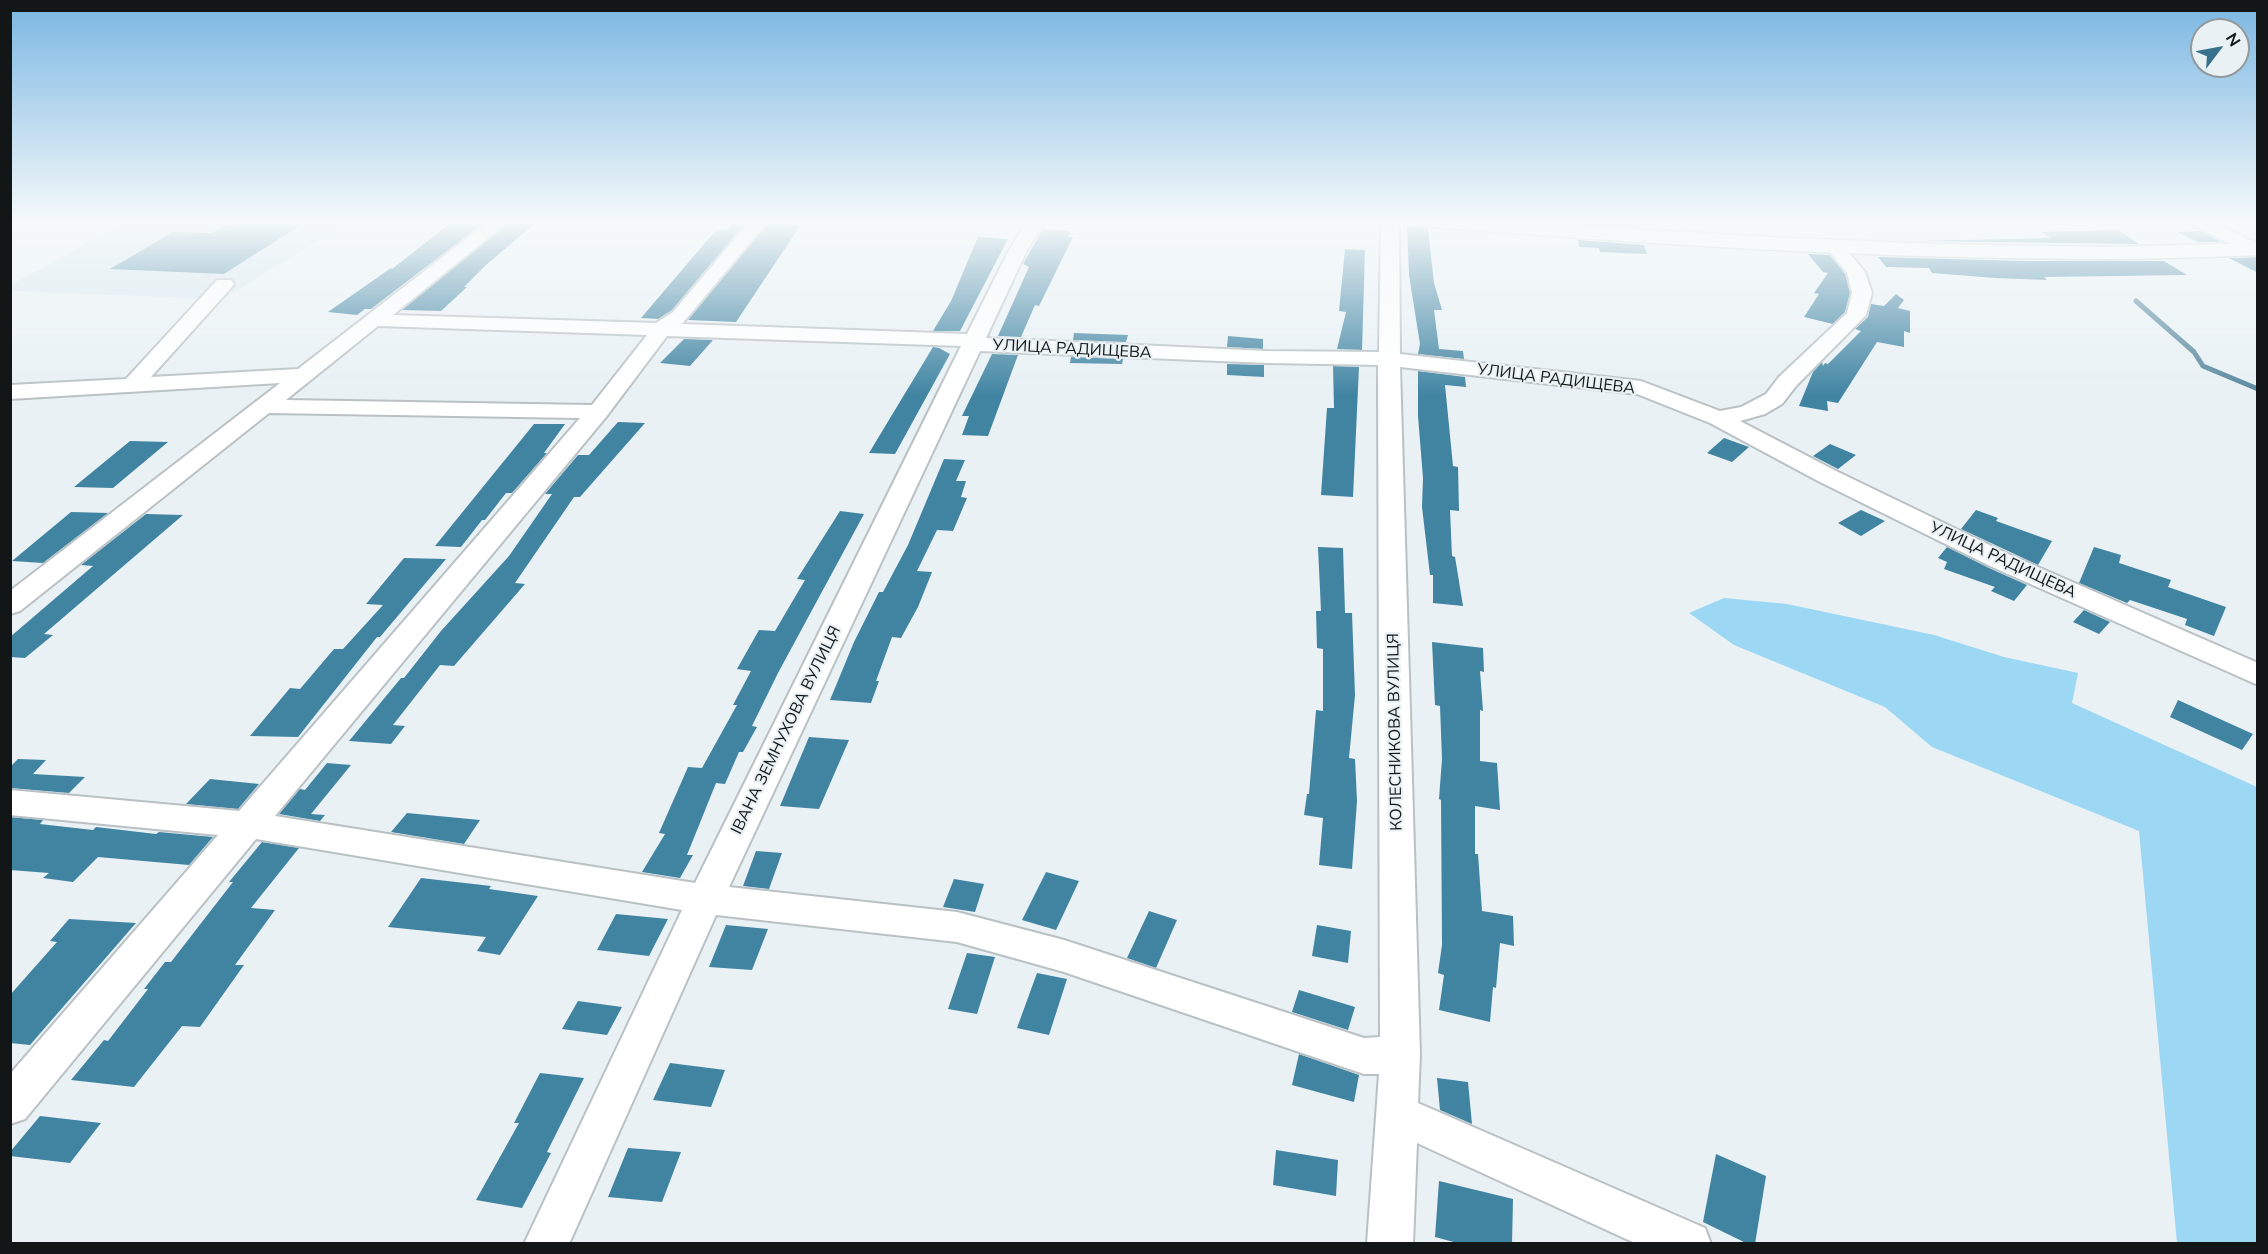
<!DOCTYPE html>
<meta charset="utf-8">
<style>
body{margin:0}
#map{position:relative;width:2268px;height:1254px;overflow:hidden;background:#e9f1f5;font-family:Mulish,sans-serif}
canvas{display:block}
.frame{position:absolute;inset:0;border:12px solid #131617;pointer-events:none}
.north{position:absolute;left:2190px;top:18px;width:60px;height:60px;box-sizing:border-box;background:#e9f1f5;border:2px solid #93999c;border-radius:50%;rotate:58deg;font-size:16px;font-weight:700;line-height:24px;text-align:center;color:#131617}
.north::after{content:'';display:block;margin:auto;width:21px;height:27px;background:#38718b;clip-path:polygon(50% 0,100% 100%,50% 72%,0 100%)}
</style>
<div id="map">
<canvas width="2268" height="1254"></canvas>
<div class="frame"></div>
<div class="north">N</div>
</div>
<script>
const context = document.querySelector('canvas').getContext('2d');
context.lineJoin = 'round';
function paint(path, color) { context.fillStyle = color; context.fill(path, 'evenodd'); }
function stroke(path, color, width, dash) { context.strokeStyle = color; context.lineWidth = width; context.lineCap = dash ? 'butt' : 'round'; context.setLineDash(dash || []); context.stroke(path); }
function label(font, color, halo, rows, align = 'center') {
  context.font = font + ' Mulish,sans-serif'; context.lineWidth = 4.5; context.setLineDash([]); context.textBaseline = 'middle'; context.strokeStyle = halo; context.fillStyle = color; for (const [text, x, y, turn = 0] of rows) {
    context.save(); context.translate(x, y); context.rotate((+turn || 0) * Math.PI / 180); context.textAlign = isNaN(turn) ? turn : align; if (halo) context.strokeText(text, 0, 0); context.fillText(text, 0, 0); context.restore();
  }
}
const built = new Path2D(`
 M127,221H351L222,299L11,291V285Z`);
const green = new Path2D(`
 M1724,598L1787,604L1934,635L2004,657L2078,673L2072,703L2257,787V1243H2177L2139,831L1932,747L1885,707L1734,645L1689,613Z`);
const stream = new Path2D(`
 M2136,301L2194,352L2203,366L2258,389`);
const building = new Path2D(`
 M233,221H307L224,274L110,269L173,232L212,233Z
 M453,221H486L371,309H365L357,315L328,312L391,268L392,269Z
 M511,221H538L486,265L464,287H467L441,311L402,310Z
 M735,221H747L672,310L658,319L641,318L716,230H726Z
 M770,221H795L791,226H800L736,322L688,320Z
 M1575,221L1638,223L1639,227L1575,223Z
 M1407,226L1428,228L1434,283L1442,310H1434L1439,349L1463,351L1464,359L1418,354L1420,344L1409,275Z
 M1043,229L1070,231L1068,237H1073L1039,306L1035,305L1021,337L998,336L1029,267L1023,264Z
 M2118,230L2139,244L1916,241L2050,238L2041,232Z
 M2200,231L2221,242H2198L2177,232Z
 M978,237L1008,239L960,331H933L951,301Z
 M1578,240L1644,245L1647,254L1600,252L1599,248L1579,247Z
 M1345,249L1365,250L1362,350L1337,349L1346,312L1339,311Z
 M1808,254L1830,255L1845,274L1850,293L1845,312L1833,324L1804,317L1819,294L1814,293L1828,273L1823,272Z
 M1878,257L2023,261H2164L2187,275L2044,277L2047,280L1995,278L1932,273L1929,268L1886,267Z
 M2258,257V273L2229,258H2239Z
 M1896,294L1904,300L1898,308L1910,311V333L1904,331V347L1877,342L1838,403L1827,401L1828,411L1799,406L1813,372L1822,362L1823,366L1825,363L1828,364L1861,331L1855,329L1868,317L1871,304L1884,306Z
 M1074,333L1128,335L1126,342L1073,340Z
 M1228,336L1263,339V349L1227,347Z
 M684,339L713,340L690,366L660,363Z
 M933,347L939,348L950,354L895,454L869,453Z
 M992,354L1018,355L988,436L962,435L969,416H962Z
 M1071,357L1123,359L1122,364L1070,363Z
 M1227,364L1264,365V377L1227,375Z
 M1333,366L1359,367L1353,497L1321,495L1327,408H1334Z
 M1418,371L1465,377L1466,387L1445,385L1453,466L1458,467L1459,511L1450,510L1452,556L1455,557L1463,606L1433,603V575H1430L1422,507L1423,478L1418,416Z
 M618,422L645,423L580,497H574L515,583L525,584L454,666L440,665L393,725L405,726L391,744L349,741L401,678H404L441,631L509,556L552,494H545L578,455H589Z
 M534,424H565L544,453H547L512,493H506L485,520H482L461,547L435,546Z
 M1724,438L1749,447L1732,462L1707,453Z
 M130,441L168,442L113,488L74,487Z
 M1830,444L1856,455L1838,469L1813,456Z
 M944,459L965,460L956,481H966L961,497L967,498L953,531L937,530L917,571L932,572L918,607L901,638L892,637L876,681H879L871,703L830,700L854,642L879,592H883L908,545Z
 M1861,510L1885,521L1861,536L1838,523Z
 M1976,510L1998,518L1996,521L2052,541L2038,565L1961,529Z
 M840,511L864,514L778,673L752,726L757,727L743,752H739L725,784L716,783L687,855H693L680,878L642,872L665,834L659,833L688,767L702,768L737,705H733L751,671L737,669L759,630L775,631L805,580L797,579Z
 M71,512L108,513L43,563L12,561Z
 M146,514L183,515L44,634L53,635L25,658L10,657V637L93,566L81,565Z
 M1318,547L1343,548L1345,613H1352L1355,695L1349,758L1355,759L1357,801L1352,869L1319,865L1323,818L1304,815L1307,794H1309L1316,710L1323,711V649L1317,648L1316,611H1321Z
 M1947,547L1989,568L2027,585L2014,601L1991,591L1995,587L1944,569L1947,562L1938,558Z
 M2094,547L2121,555L2119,563L2171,580L2168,587L2226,607L2214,636L2185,625L2187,619L2130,600L2127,603L2079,583Z
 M404,558L446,559L380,637H377L298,737L250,736L290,688L300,689L334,649H343L383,605L366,604Z
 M2084,610L2110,622L2099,634L2073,622Z
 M1432,642L1483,648L1484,672L1480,671L1483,711L1480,710V761L1497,763L1500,810L1475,806V854H1478L1482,911L1513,916L1514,946L1500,943L1496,988L1493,987L1490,1022L1439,1010L1444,975L1438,973L1442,945L1441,800L1439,799L1442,759L1440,706L1435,705Z
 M2178,700L2253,734L2242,750L2170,717Z
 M809,737L849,740L819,809L780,806Z
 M18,759L46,760L33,774L85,777L69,793L10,788V767Z
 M327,763L351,765L311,814L325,815L320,821L279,814L300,789L305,790Z
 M210,779L259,784L238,809L186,804Z
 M407,813L480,820L464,844L391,832Z
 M10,817L43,820L40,824L93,830L96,827L156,834L159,832L213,837L189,865L98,857L73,882L43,878L49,873L10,870Z
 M262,842L299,848L251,908L275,910L235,965H244L200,1027L182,1026L134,1087L71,1080L104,1040L108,1041L148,989H144L165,962H171L233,882H229Z
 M756,851L782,853L769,889L743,886Z
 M1046,872L1079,881L1056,930L1022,920Z
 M421,878L491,886L489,889L538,896L500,955L477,951L486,937L388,927Z
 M954,879L984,884L975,912L943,907Z
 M1149,911L1177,920L1156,968L1127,958Z
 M616,914L668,919L649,956L597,950Z
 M69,919L136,923L30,1045L10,1043V995L57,942L50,941Z
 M726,925L768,929L752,970L709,967Z
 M1317,925L1351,931L1348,963L1312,956Z
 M967,953L995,957L977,1014L948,1009Z
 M1037,973L1067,979L1049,1035L1017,1028Z
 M1299,990L1355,1007L1348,1030L1292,1012Z
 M578,1001L622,1007L607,1035L562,1029Z
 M1299,1054L1359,1075L1354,1102L1292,1085Z
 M670,1063L725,1070L711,1107L653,1100Z
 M540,1073L584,1078L547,1152L551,1153L522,1208L476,1200L519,1123H514Z
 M1437,1078L1468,1082L1472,1124L1440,1110Z
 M40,1116L101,1123L70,1163L10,1156V1152Z
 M628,1148L681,1152L662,1202L608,1197Z
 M1276,1150L1338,1160L1336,1196L1273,1185Z
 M1716,1154L1766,1176L1755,1244H1748L1703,1222Z
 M1439,1181L1513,1199L1512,1244H1461L1435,1237Z`);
const street = new Path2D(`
 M489,221H509L393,315L656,323L673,312L750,221H768L682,324L967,334L1008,252L1027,221H1045L1026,252L986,338L1267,351L1379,352L1381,221H1399L1400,354L1641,381L1720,411L1741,407L1766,394L1779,377L1847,313L1852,293L1847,273L1827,248L1830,244H1842L1865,272L1872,293L1866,315L1796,386L1782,404L1765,414L1740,421L1836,471L2008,554L2258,663V685L1990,566L1818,481L1710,423L1637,394L1400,367L1420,1055L1418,1103L1705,1228L1711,1244H1637L1417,1143L1413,1244H1367L1379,1074H1364L1064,972L957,942L716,915L569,1244H524L682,910L256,839L25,1119L10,1124V1074L218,835L10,815V790L239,811L580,418L269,413L20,611L10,614V591L280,383L10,399V385L126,379L217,280H231L234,284L231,288L151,377L298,369ZM378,326L647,335L592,405L286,400ZM667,336L961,346L695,883L275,816L606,417ZM980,351L1267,363L1378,365L1380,1037L1364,1038L1064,940L957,912L729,887Z
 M2190,221H2212L2258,244V254L2248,253L2193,225Z`);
const secondary = new Path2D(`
 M1423,221H1508L1770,237L1939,244L2108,247L2258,243V255C2208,257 2158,259 2108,259C1882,259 1658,245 1433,227L1426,225Z`);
const streetNames = [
 ["УЛИЦА РАДИЩЕВА",1072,349,3],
 ["УЛИЦА РАДИЩЕВА",1556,379,7],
 ["УЛИЦА РАДИЩЕВА",2003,560,25],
 ["ІВАНА ЗЕМНУХОВА ВУЛИЦЯ",786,730,-64],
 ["КОЛЕСНИКОВА ВУЛИЦЯ",1395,732,-91]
];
paint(built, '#d5e5ed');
paint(green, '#9cd7f4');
stroke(stream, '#57879e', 5);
paint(building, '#4084a2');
stroke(street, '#b9c1c5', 4);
stroke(secondary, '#b9c1c5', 3);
paint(street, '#fff');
paint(secondary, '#fff');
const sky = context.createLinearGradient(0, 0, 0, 396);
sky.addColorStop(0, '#79b6e2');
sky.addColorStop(0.56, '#f5f9fa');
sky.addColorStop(1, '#f5f9fa00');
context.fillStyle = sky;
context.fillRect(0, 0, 2268, 396);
label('16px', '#131617', '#e9f1f5', streetNames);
</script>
